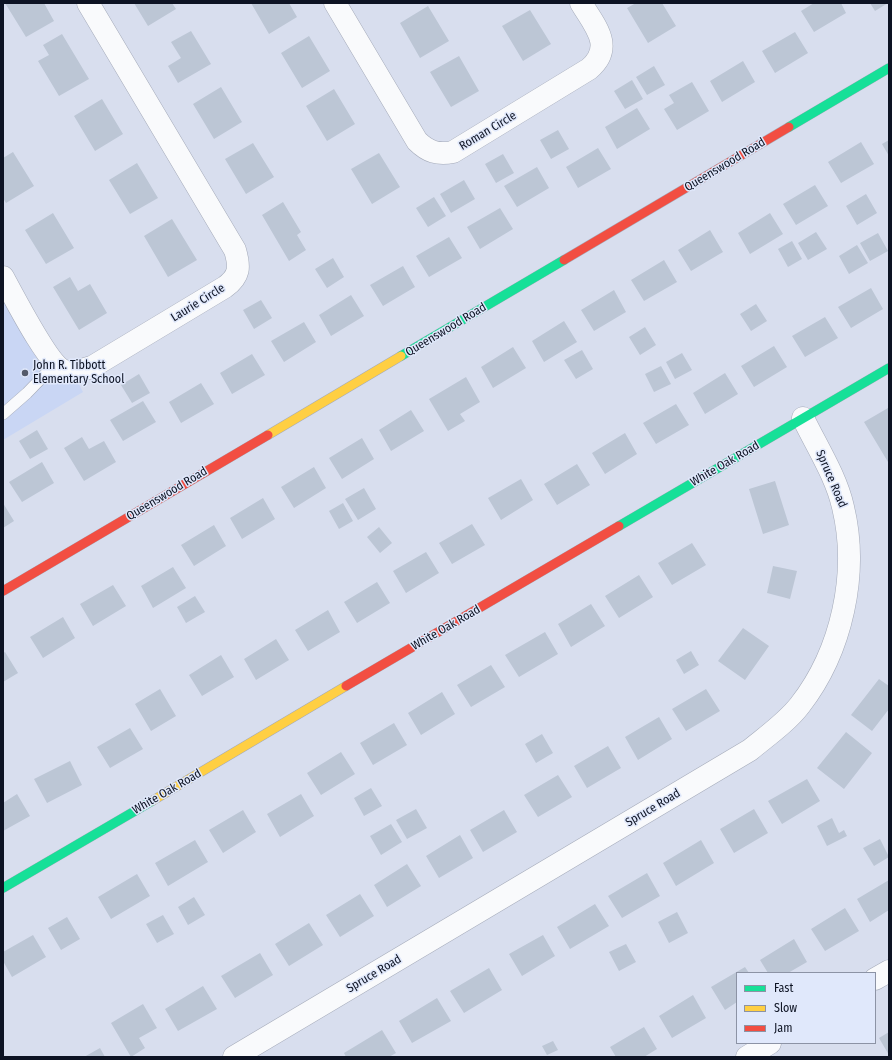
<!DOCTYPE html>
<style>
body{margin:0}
#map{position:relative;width:892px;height:1060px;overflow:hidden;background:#d8deee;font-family:"Fira Sans Condensed",sans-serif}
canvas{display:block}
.frame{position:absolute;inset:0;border:4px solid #0d1323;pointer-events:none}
.legend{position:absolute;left:736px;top:972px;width:140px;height:72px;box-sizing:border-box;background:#e0e8fb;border:1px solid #8c93a5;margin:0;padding:5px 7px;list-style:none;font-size:12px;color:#0d1323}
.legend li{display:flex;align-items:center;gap:8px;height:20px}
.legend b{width:20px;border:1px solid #8c93a5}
</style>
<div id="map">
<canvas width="892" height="1060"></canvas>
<div class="frame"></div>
<ul class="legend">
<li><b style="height:5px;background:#16e098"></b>Fast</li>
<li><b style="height:5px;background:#ffcf43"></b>Slow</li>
<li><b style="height:5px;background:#f24e42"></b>Jam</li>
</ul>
</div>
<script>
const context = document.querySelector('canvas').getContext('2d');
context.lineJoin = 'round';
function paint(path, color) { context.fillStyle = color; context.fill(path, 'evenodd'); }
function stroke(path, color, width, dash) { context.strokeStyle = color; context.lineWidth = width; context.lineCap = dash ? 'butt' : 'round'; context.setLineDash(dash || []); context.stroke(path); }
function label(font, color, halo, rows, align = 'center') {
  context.font = font + ' "Fira Sans Condensed",sans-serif'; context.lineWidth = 3; context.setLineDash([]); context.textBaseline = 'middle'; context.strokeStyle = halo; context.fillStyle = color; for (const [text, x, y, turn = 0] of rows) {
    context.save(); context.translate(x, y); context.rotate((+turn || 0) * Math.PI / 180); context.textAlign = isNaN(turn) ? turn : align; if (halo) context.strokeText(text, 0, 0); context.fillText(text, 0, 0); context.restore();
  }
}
const built = new Path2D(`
 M3,299L41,366L55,380L68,383L79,384L83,392L3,440Z`);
const building = new Path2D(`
 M5,3H44L54,21L26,37Z
 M134,3H172L176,9L148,26Z
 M251,3H289L297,17L269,34Z
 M636,3H662L676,26L648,43L627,8Z
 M814,3H841L846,13L814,32L801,11Z
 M870,3H888L875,11Z
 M428,6L449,41L420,58L400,23Z
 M530,10L551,44L523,61L502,26Z
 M191,31L211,64L178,83L168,66L181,58L171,42Z
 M795,32L808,53L775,73L762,51Z
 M62,34L89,79L59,96L38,61L49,55L43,45Z
 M309,36L330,71L302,88L281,53Z
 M459,56L479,91L451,107L430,72Z
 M743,61L755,82L722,102L710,81Z
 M654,66L665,85L647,95L636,77Z
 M632,80L643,99L625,109L614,91Z
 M692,82L709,111L677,130L664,109L674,103L669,95Z
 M221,87L242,122L214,139L193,104Z
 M334,89L355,124L327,141L306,106Z
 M102,99L123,134L95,151L74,116Z
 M637,108L650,129L617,149L605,127Z
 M558,130L569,149L551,159L540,140Z
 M889,140V156L882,144Z
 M861,142L874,164L841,183L828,162Z
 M253,143L274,177L246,194L225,159Z
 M598,148L611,169L578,188L566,167Z
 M13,152L34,186L6,203L3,198V158Z
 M379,153L400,187L372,204L351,169Z
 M503,154L514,173L496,183L485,164Z
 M137,163L158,198L130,214L109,180Z
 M537,167L549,188L517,207L504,186Z
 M464,180L475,199L451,213L440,194Z
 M815,185L828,206L796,225L783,204Z
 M866,194L877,213L857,225L846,206Z
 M434,197L446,216L428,227L416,208Z
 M283,202L301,232L297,235L306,250L289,261L262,215Z
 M500,208L513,229L480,249L467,227Z
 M53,213L74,248L46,264L25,230Z
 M770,213L783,234L750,254L738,233Z
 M172,219L197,260L168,277L144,236Z
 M710,230L723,252L691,271L678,250Z
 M816,232L827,249L808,260L798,243Z
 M878,233L888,251L870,261L860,243Z
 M449,237L462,258L429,277L416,256Z
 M792,241L802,259L788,267L778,249Z
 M857,245L868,263L849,274L839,256Z
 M333,258L344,277L327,288L315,269Z
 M664,260L677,282L644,301L631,280Z
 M403,266L415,287L383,306L370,285Z
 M70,277L78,291L90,284L107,313L79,330L53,287Z
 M871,288L883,309L851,328L838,307Z
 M614,290L626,312L594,331L581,310Z
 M351,295L364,316L331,336L319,315Z
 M261,300L272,318L254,329L243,310Z
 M756,304L767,321L751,331L740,314Z
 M825,317L838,338L805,357L792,336Z
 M564,321L577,342L544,362L532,341Z
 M304,322L316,342L284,362L271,341Z
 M645,327L656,345L640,355L629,337Z
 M774,346L787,367L754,387L741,366Z
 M513,347L526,368L493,388L481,367Z
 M582,350L593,369L576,379L564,360Z
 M682,353L692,370L675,379L666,362Z
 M252,354L265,375L232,394L220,373Z
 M661,366L671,384L654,392L645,374Z
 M725,373L738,394L705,414L693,393Z
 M139,374L150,393L132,403L121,385Z
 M466,377L480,402L460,414L465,421L448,431L429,399Z
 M201,383L214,404L181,423L169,402Z
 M143,401L156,422L123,441L110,420Z
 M676,404L689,425L656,444L643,423Z
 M888,408L889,410L888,462L864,422Z
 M411,410L424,431L391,451L379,430Z
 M37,430L48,449L30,459L19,441Z
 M625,433L637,454L605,474L592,453Z
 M82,437L89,449L104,441L116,462L84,481L64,448Z
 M362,438L374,459L342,479L329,458Z
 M42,462L54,483L22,502L9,482Z
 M577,464L590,485L557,505L544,484Z
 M314,467L326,488L294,508L281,487Z
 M521,479L533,500L501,520L488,498Z
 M775,481L789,525L763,534L749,489Z
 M364,488L376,509L358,520L345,499Z
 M263,498L275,519L242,539L230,518Z
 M3,503L14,521L3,528Z
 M343,503L353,521L339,529L329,511Z
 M472,524L485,545L452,564L439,543Z
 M214,525L226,546L194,566L181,545Z
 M379,527L392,543L380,553L367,537Z
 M692,543L706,565L672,585L658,563Z
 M426,552L439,573L406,593L393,571Z
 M773,566L797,571L790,599L767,593Z
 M173,567L186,588L153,608L141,586Z
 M639,575L653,597L619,618L605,596Z
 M377,582L390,603L357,623L344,602Z
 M113,585L126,606L93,626L80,604Z
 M195,596L205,612L186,623L177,607Z
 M591,604L605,626L571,647L558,624Z
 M328,610L340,632L308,651L295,630Z
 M63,617L75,638L43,658L30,637Z
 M743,628L769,646L745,680L718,661Z
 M545,632L558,654L519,677L505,655Z
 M276,639L289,660L256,680L244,659Z
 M691,651L699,665L684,674L676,660Z
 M5,652L18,673L3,682V653Z
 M221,655L234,677L202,696L189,675Z
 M491,665L505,687L471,707L457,685Z
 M879,679L889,686V709L872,731L851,715Z
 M160,689L176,716L151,731L135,704Z
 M706,689L720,711L686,731L672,709Z
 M442,692L455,714L421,735L408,713Z
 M659,717L672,739L638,760L625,737Z
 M394,723L407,745L373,765L360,743Z
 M130,728L143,749L110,768L97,747Z
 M846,732L872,753L844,789L817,768Z
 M542,734L553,753L536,763L525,744Z
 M608,746L621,768L587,788L574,766Z
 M341,752L355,774L321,795L307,773Z
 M70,761L82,785L47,803L34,779Z
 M558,775L572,797L538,817L524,795Z
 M807,779L820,801L782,824L768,801Z
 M371,788L382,806L364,816L354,798Z
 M17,794L30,816L3,831V803Z
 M301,794L314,816L280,837L267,814Z
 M416,809L427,828L407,839L396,820Z
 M754,809L768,833L734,853L720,829Z
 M243,810L256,832L223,853L209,830Z
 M504,810L517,832L483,852L470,830Z
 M832,818L839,833L844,830L847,836L827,846L817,826Z
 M391,824L402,842L381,855L370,836Z
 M460,835L473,858L439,878L426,856Z
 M880,839L889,857L874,866L863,848Z
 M195,840L208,862L168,886L155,863Z
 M701,840L714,863L676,886L663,863Z
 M407,864L421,886L387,907L374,885Z
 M647,873L660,896L622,918L608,896Z
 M137,874L150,896L111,919L98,897Z
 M889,880V910L870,922L857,899Z
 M360,894L374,916L340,937L326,915Z
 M194,897L205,915L188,925L178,907Z
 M595,904L609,926L570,949L557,927Z
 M845,908L859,931L825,951L811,929Z
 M677,912L688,933L669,943L658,922Z
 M163,915L174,934L157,943L146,924Z
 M67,917L80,939L61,950L48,928Z
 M309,923L323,945L289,966L275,944Z
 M33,935L46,957L12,977L3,961V952Z
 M543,935L555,956L522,976L509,954Z
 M794,939L807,962L788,973H768L760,960Z
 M626,944L636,962L619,971L609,952Z
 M260,953L273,975L235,998L221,976Z
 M745,967L749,973H737V1002L725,1010L711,987Z
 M489,968L502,990L464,1013L450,991Z
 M203,986L217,1009L178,1031L165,1009Z
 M693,995L706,1018L672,1038L659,1016Z
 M437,998L451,1021L412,1043L399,1021Z
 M143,1004L157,1028L139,1038L145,1048L131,1057L111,1023Z
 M644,1027L657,1049L644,1057H616L610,1047Z
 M382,1030L396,1053L389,1057H346L344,1053Z
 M889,1032V1055L879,1038Z
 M553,1041L558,1050L547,1055L542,1046Z
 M100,1048L105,1057H84Z`);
const lane = new Path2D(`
 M3,414L27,393L55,364`);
const street = new Path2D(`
 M335,3L417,141C428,152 438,155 453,152L589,69C615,47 595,26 581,3
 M3,277C13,295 49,366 65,371C74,373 84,369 92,367L225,287C240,276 240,267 235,250L88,3
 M875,979L889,971
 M234,1057L750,750C767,736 787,722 800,705C842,651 859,573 843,507C836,476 817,447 803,418
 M747,1057L770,1043`);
const fast = new Path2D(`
 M789,127L889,68
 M401,356L564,260
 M619,526L889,368
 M3,888L152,801`);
const slow = new Path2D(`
 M268,435L401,356
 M152,801L346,686`);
const jam = new Path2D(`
 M564,260L789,127
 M3,591L268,435
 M346,686L619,526`);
const markers = [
 [25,373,4,"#545a6a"]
];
const streetNames = [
 ["Roman Circle",488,131,-31],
 ["Queenswood Road",725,165,-31],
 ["Laurie Circle",198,303,-32],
 ["Queenswood Road",446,330,-31],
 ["White Oak Road",725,464,-30],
 ["Spruce Road",831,479,67],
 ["Queenswood Road",167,494,-31],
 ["White Oak Road",446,628,-30],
 ["White Oak Road",167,792,-30],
 ["Spruce Road",653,808,-31],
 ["Spruce Road",374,974,-31]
];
const poiNames = [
 ["John R. Tibbott",33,366],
 ["Elementary School",33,380]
];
paint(built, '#c9d6f4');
paint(building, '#bcc6d5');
stroke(lane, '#a4aab9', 12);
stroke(street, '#a4aab9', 23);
stroke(fast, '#a4aab9', 10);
stroke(slow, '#a4aab9', 10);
stroke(jam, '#a4aab9', 10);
stroke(lane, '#f9fafc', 11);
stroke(street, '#f9fafc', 22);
stroke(fast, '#16e098', 9);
stroke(slow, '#ffcf43', 9);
stroke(jam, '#f24e42', 9);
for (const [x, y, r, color] of markers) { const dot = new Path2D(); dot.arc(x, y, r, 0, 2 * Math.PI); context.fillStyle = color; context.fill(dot); stroke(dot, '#e0e8fb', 1.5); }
label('12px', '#0d1323', '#e0e8fb', streetNames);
label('12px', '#0d1323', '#e0e8fb', poiNames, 'left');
</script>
